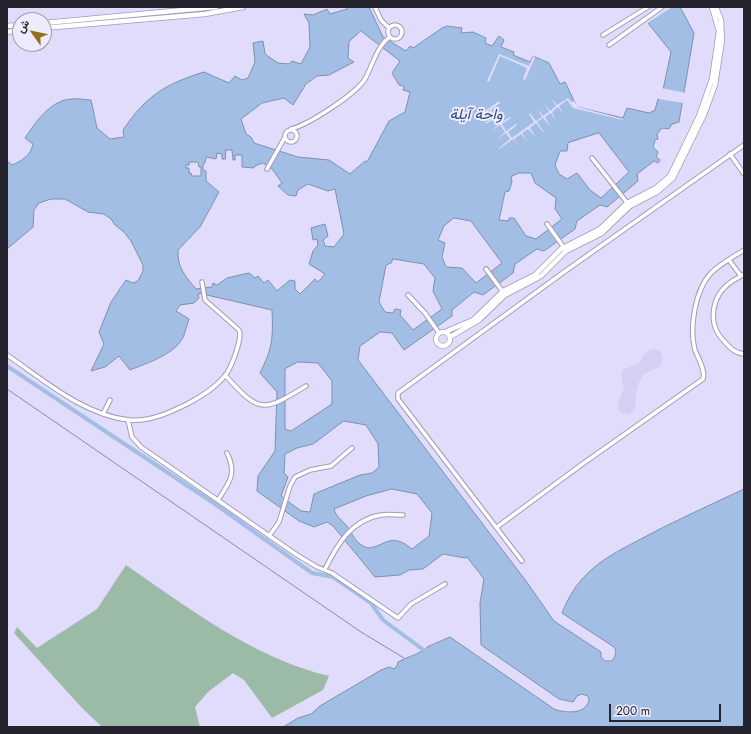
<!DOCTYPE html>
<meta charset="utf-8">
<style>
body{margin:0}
#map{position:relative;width:751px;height:734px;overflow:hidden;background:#e1dcfb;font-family:Jost,Vazirmatn,sans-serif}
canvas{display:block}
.frame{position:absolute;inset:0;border:8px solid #25232e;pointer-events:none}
.north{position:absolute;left:12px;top:12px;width:40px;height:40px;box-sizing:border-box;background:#eeebfe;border:1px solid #9e9bab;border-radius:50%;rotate:303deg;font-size:11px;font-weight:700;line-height:16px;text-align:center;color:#25232e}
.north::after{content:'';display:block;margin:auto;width:14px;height:18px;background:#947018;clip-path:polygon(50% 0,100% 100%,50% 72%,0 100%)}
.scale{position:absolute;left:609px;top:704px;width:112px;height:18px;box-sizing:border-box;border:2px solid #25232e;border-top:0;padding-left:5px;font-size:12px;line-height:14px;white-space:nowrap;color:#25232e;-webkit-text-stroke:3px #eeebfe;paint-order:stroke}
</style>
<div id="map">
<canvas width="751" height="734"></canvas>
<div class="frame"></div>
<div class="north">ش</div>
<div class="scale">200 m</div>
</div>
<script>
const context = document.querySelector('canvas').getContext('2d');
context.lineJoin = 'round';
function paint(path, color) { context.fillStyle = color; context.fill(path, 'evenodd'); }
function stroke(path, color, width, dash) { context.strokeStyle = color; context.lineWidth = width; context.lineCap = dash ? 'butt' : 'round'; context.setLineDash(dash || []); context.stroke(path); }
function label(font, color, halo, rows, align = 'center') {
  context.font = font + ' Jost,Vazirmatn,sans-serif'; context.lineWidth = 4; context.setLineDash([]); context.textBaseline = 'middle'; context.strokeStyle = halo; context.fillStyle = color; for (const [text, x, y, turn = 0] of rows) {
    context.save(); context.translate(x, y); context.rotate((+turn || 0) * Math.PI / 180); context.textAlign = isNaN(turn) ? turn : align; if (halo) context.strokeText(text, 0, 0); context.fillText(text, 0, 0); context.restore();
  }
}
const built = new Path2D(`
 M653,349L661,352L663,359L661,366L644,374L639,382L636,393L635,410L628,415L620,412L617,406L624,388L621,374L623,370L639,363L645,353Z`);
const green = new Path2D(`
 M126,565C189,608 253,658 329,676L323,690L272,718L244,680L233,673L208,692L195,707L200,727H102L82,708L14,633L17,627L37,648L97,609Z`);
const water = new Path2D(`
 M346,7H369L383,37L406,51L410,46L413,48L442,28L447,26L462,28L461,33L473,32L486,38L485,43L492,46L499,36L504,40L501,47L514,52L513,55L530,62L533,56L549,63L560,84L565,82L577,107L623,118L627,108L649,113L655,110L658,99H661L671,52L648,23L641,7H680L694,33L679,122L672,124L669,129L662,128L657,134L658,139L655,140L653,147L658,152L656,157L660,160L658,163L654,161L637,174L638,181L607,207L600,205L577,221L575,229L544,251L537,249L515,264L513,273L483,295L474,292L452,310V316L404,350L392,333L380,332L360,346L358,360L526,581L554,621L601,652V657L605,661H611C616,657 617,652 614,647L562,613C568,598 576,584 588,573C602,559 620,550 637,541C672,522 708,506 744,489V727H283L298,718L311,714L320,706L381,670L389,667L394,669L397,666L398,662C407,657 414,656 422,651L424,652L427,647L450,637L554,709C565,713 586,715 589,700L588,696L582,694L577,696L573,702L559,699L481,645L480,603L484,579L467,557L465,558L443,554L423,569L409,570L400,575L375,577L333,526L327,522L314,527L299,521L257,491L258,476L275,451L277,392L260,373C273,347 273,338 272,310L207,295L206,292L198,294L199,298L194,303L180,305L176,311L189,319C187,324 186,330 184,335C177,354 147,363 130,370L119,356L105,367L91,371L104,344L99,332L111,302L126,280L133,283L138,281L143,271V265L131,241L124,232L115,225L111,219L104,214L88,212L65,199H51L39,203L34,210L33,227L7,249V161L12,165C22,161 31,155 33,144L25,138C36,122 50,100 72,99C78,98 85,100 91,100L97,128L110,139L124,137L123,130C146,96 165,84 204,72L229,83L235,76L242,80L248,78L255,62L253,43L263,41L265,54L278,63L289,64L292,61L301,64L310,47L309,23L304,14L313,15L327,9L330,14L347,9ZM361,31L400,61L392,73L399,85L404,86L403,90L410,92L405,112L389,121L367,162L365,161L350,174L329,160L298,157L254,143L251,137L246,134L241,119L262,103L284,98L293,105L306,84L317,76L329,75L354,62L348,58L349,42ZM599,133L629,172L601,198L590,190L577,173L567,179L559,174L555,165L560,151H567L568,143ZM226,150H232L233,160H235V155H242V167L253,168L257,165L263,163L273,170L282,183L278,186L288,195L296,196L298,190L308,184L328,191L335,189L344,234L334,247L325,246L323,240L328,236L325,224L311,228L313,240L317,239L318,245L313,251L309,264L325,274L318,282L315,279L300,294L295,289V281L290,280L277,291L268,280L264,283L258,276L255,278L249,273L227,278L217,285L213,283L212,287L196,289C185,276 177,267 178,250L200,227L219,192L206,181V171L203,170V164L205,163L206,157L216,159L217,153L222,154V159H225ZM189,162H198L199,167H201V176H192L191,173H189V168H186V165H189ZM519,173H531L535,183L556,198L555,209L562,219L536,239L526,236L514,218H509V221L499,220L505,192L509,191L512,182L511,177ZM454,218L471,221L502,263L476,283L462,268L446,267L442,257L445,243L438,240L444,226ZM393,259L424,264L435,278L433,291L442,309L413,330L400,315L401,310L395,309L393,313L385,312L379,302L386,265L391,263ZM298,362L318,363L332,381V404L291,431L285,429V369ZM344,421L366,425L378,444L379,467L372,473L360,475L314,494L310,512L301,511L281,496L288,477L284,473L285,454L297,448L313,444ZM392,489L417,494L432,513L429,536L412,549C408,546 403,542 398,541C386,537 374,553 363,546C355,542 352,533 347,526C342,520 336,517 334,509L366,496Z`);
const pier = new Path2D(`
 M640,7H672L646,24L639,8Z
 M499,54L529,66L533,56L535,57L525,80L523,79L527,68L500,56L489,82L487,81Z
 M661,88L686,93L684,103L658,99Z
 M551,98L557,105L568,98L571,102L574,101L578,107L623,119V120L573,108L567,100L559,106L564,115L558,107L552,112L556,121L551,113L545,117L550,126L543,118L537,122L544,132H543L536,123L530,128L536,137L528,129L522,133L528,143L521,134L514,139L520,148L513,139L499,149V148L510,139L506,133L497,139L505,132L500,125L491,131L499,124L495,118L486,124L485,123L494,117L489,110L480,117L479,115L499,101L500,103L491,110L495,116L504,109L496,117L501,123L510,117L511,118L502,124L506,131L516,124L517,125L508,132L512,138L534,122L529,114L530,113L536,121L542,117L537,108L543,116L549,112L544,103L550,111L556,106Z`);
const stream = new Path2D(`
 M7,389L361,632L404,658`);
const canal = new Path2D(`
 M7,366L215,504L312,573L333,577L371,603L383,620L425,651`);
const street = new Path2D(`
 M375,7L381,20L389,28
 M388 32a7 7 0 1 1 14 0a7 7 0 1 1-14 0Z
 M603,35L648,7
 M609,45L662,7
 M291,129C308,125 356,94 365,79C372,67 377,45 390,37
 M285 136a6 6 0 1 1 12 0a6 6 0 1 1-12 0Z
 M730,154L744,174
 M592,158L629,205
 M267,169L285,137
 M547,224L565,249
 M729,260L741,276
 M486,269L503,292
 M744,274C740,277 735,279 731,282C711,296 707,324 724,341C730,348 735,353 744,354
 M408,295L425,313L439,333
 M7,355C44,380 83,415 129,420C149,422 169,413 187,404C202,396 217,387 227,373C232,365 243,337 239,330L205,300L202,282
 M225,375C260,414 263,412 306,386
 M103,414L110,400
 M128,420L132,437L141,447L297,555L317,567L332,573L398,618L411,604L445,584
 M218,500C230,482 237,473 227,453
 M497,527L581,465L703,379C706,371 698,358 695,350C689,328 695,290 711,273C720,264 733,257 744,250
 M269,536L279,522L290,486L295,477L310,470L331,466L352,448
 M522,561L398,399V393L564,272L744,145
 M325,569C337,545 351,520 381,515C388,514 395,515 403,515`);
const secondary = new Path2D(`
 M44,23L216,7
 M7,26L20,25
 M44,28L205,14L243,7
 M7,32L20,30
 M436 339a7 7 0 1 1 14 0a7 7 0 1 1-14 0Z
 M445,332L473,320L503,291L535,275L561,249L600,229L627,203L656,188L670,176L699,116L712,79L719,31L712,7
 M450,337L479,320L505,295L541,276L566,251L602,233L630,206L657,192L673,178L704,115L715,85L722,41L721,20L716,7`);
const waterNames = [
 ["واحة آيلة",476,115]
];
paint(built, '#d5cef5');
paint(green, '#9cbba7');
paint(water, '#a2bee5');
stroke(water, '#7c90ae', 1);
paint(pier, '#e1dcfb');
stroke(stream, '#7c90ae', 1);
stroke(canal, '#a2bee5', 4);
stroke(street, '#a09bb8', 5.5);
stroke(secondary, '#a09bb8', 6);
stroke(street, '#fff', 3.5);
stroke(secondary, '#fff', 4.5);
label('italic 15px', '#284c7d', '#eeebfe', waterNames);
</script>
